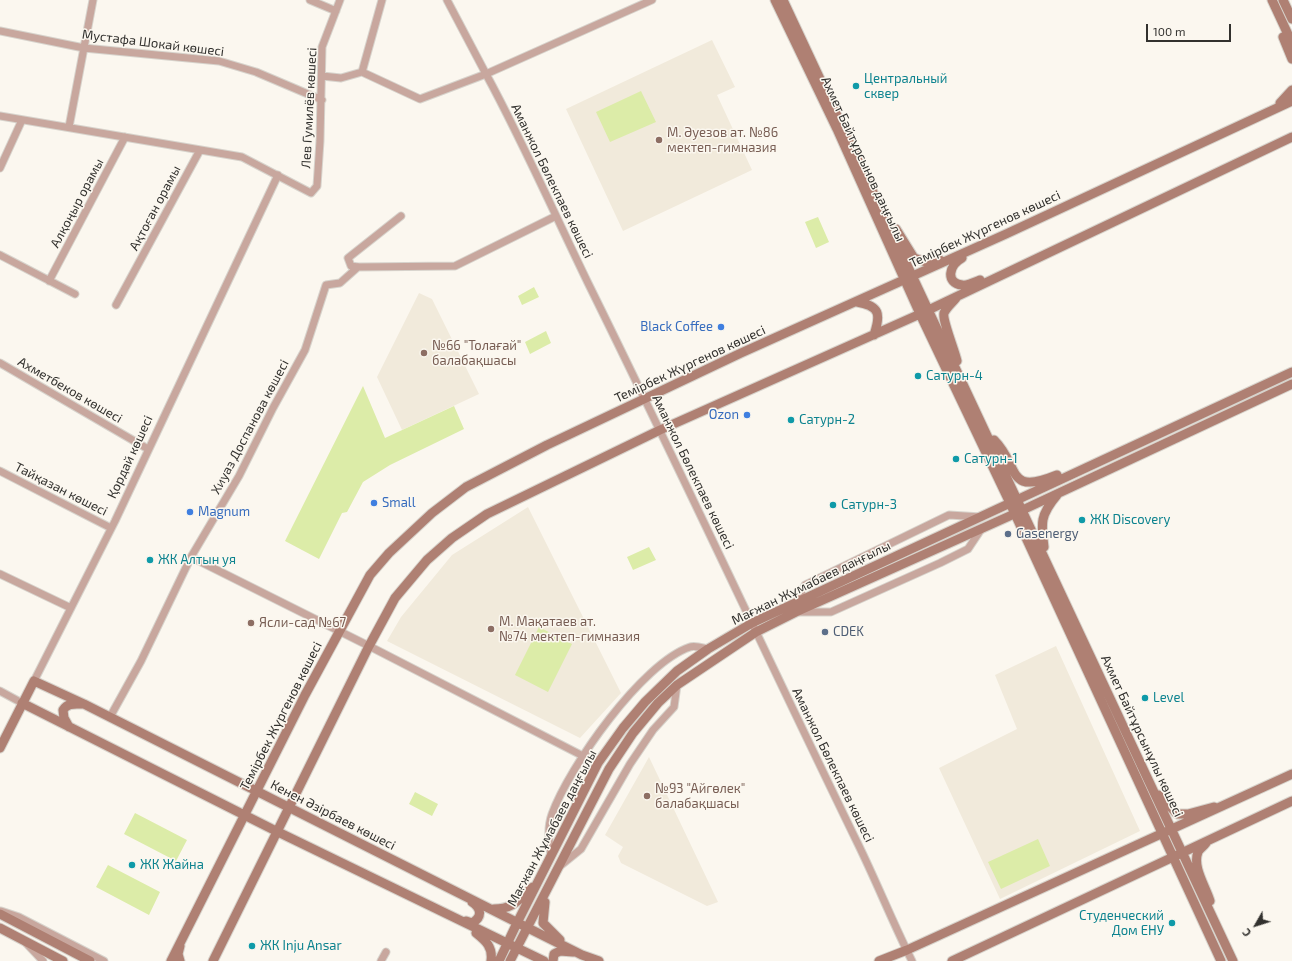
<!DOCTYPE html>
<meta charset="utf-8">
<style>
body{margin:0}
#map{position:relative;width:1292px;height:961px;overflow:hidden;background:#fbf7ef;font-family:"Exo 2",sans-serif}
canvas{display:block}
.north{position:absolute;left:1236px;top:905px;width:40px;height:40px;-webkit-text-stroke:3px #fbf7ef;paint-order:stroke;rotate:231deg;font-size:11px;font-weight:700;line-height:16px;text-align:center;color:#32312e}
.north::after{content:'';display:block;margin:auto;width:14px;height:18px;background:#32312e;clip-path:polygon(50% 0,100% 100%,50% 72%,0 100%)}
.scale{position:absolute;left:1146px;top:24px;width:85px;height:18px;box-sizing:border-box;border:2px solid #32312e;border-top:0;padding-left:5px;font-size:12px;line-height:14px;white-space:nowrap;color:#32312e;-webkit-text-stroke:3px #fbf7ef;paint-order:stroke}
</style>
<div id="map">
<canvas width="1292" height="961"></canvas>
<div class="north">С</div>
<div class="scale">100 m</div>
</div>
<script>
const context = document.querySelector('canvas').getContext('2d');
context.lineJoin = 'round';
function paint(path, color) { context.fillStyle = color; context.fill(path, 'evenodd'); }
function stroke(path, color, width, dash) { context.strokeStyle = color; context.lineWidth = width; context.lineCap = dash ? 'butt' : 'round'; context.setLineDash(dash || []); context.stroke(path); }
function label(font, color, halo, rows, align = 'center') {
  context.font = font + ' "Exo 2",sans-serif'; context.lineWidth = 3; context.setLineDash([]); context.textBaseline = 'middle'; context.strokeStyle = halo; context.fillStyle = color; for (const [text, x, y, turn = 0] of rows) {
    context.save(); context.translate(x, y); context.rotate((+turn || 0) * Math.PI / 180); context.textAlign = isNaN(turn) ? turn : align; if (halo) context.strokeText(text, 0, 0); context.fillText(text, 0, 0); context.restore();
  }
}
const built = new Path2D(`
 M712,40L735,87L717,95L752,170L623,231L566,109Z
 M419,293L432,299L479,394L402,430L377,377Z
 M528,507L621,693L580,738L387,641L401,617L452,555Z
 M1056,646L1140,831L1000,899L939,768L1017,729L995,675Z
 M649,757L718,902L707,906L621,863L618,856L623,847L605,835Z`);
const green = new Path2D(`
 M641,91L656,122L610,142L596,112Z
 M818,217L829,242L816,248L805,222Z
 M534,287L539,297L522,305L518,296Z
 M546,331L551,343L530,354L525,342Z
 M363,386L385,438L454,406L464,429L390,465L363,482L347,512L342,513L319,559L285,541Z
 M649,547L656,560L633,570L627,557Z
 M539,627L572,644L548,692L515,675Z
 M415,792L438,804L432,816L409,804Z
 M135,813L187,840L176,861L124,834Z
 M1038,839L1050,866L1001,889L988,862Z
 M108,865L160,892L149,915L96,887Z`);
const street = new Path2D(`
 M310,0L336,11
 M652,0L486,74C523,142 554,213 588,283C680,469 767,657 858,844C877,883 893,923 912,961
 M0,31L84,48L219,61L256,72L322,100
 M362,72L382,0
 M322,76L341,78L362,72L420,99L486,74L447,0
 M0,116L242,157L311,193L317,186L320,141L322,47L340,0
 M69,127L93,0
 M0,168L22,120
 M401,216L348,258L351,266L358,267L455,266L556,216
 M0,255L75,294
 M49,281L125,137
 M116,305L200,150
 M0,363L148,449
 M0,471L111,528
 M191,557L369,646L583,756
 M0,574L71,608
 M796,603L805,585L949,515L981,517
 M796,612H831L940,563L968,549L982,528
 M34,681L115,521L278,175
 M0,691L22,703
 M110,717L141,661L191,557L239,476L273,408L305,350L326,285L340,283L358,267
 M551,856C549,842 547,828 552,814C569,767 642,663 690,647C695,645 703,648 708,649
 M560,866L581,849L630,764L653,730L674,707L677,685
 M1,911L19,917L104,961
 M26,943L43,961
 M381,961L386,952`);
const secondary = new Path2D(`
 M775,0L837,129L920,314L1010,503L1221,961
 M783,0L1233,961
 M1272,0L1292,43
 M1283,0L1292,19
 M1283,37L1292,59
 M1280,103L1292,90
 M896,229L914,258L926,262L940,260
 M962,258C949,265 945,283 962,285C967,286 975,282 980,280
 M956,298C953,302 946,308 944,313C942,320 955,351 957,361
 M857,302C880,306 881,314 874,335
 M994,440C1021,467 1005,496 1057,475
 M1044,547C1041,523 1040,515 1057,495
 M22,703L276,831L544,961
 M69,727L64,718L63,710C68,703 73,704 81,704
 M0,748L34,681L84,704L528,928L582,955L599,961
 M1159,795L1177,814H1188L1214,807
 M1206,843C1204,846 1199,849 1198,852C1192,867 1206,887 1210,901
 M545,902L543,923L560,940
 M494,909C514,909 519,899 533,887
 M0,914L90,961
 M466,921L472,923C483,917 481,908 472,902
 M0,928L63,961
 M476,933C486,941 493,947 491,961
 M180,946L178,954L180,961
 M171,961L305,695L370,575L389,553L432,513L466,487L547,445L741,353L1006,234L1292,101
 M213,961L369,646L395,598L427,560L452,538L487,514L660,430L920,314L1292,137
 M499,961L517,923L598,763L623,728L645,702L677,671L708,649L752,623L1292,372
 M510,961L609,769L633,733L658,703L677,685L756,632L796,612L1014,514L1292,384
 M553,961L554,954L560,951L573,952
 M879,961L907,950L1292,774
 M952,961L1292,801`);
const markers = [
 [856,86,4,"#0f9aa8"],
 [659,140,4,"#8d6e63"],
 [721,327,4,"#3f7fe0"],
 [424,353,4,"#8d6e63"],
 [918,376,4,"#0f9aa8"],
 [747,415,4,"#3f7fe0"],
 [791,420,4,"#0f9aa8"],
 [956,459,4,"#0f9aa8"],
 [374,503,4,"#3f7fe0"],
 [833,505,4,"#0f9aa8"],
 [190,512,4,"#3f7fe0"],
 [1082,520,4,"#0f9aa8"],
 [1008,534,4,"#5c6f8a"],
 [150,560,4,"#0f9aa8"],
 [251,623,4,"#8d6e63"],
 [491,629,4,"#8d6e63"],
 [825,632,4,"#5c6f8a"],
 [1145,698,4,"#0f9aa8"],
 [647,796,4,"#8d6e63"],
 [132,865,4,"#0f9aa8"],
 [1172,923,4,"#0f9aa8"],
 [252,946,4,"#0f9aa8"]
];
const streetNames = [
 ["Мустафа Шокай көшесі",153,43,7],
 ["Лев Гумилёв көшесі",309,108,-87],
 ["Ахмет Байтұрсынов даңғылы",863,159,65],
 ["Аманжол Бөлекпаев көшесі",552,181,64],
 ["Алқоңыр орамы",77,203,-62],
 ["Ақтоған орамы",155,208,-62],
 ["Темірбек Жүргенов көшесі",985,229,-25],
 ["Темірбек Жүргенов көшесі",690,364,-25],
 ["Ахметбеков көшесі",70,390,30],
 ["Хиуаз Доспанова көшесі",250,427,-62],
 ["Қордай көшесі",130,457,-65],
 ["Аманжол Бөлекпаев көшесі",693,472,64],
 ["Тайқазан көшесі",61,489,27],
 ["Мағжан Жұмабаев даңғылы",811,583,-26],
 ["Темірбек Жүргенов көшесі",281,716,-63],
 ["Ахмет Байтұрсынұлы көшесі",1142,736,65],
 ["Аманжол Бөлекпаев көшесі",833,765,64],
 ["Кенен Әзірбаев көшесі",333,815,27],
 ["Мағжан Жұмабаев даңғылы",552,828,-62]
];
const cultureNames = [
 ["Центральный",864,79],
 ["сквер",864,94],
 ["Сатурн-4",926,376],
 ["Сатурн-2",799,420],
 ["Сатурн-1",964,459],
 ["Сатурн-3",841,505],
 ["ЖК Discovery",1090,520],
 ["ЖК Алтын уя",158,560],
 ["Level",1153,698],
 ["ЖК Жайна",140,865],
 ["Студенческий",1164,916,"right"],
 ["Дом ЕНУ",1164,931,"right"],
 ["ЖК Inju Ansar",260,946]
];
const educationNames = [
 ["М. Әуезов ат. №86",667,133],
 ["мектеп-гимназия",667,148],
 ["№66 \"Толағай\"",432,346],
 ["балабақшасы",432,361],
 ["М. Мақатаев ат.",499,622],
 ["№74 мектеп-гимназия",499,637],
 ["Ясли-сад №67",259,623],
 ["№93 \"Айгөлек\"",655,789],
 ["балабақшасы",655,804]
];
const shopNames = [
 ["Black Coffee",713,327],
 ["Ozon",739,415],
 ["Small",382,503,"left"],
 ["Magnum",198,512,"left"]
];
const serviceNames = [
 ["Gasenergy",1016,534],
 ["CDEK",833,632]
];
paint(built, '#f1eadb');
paint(green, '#dceca8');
stroke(street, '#d7d3cc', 9);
stroke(secondary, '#d7d3cc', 11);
stroke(street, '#c8a79e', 7);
stroke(secondary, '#af8073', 9);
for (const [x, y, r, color] of markers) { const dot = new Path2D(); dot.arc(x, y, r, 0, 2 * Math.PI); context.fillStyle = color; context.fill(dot); stroke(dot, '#fbf7ef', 1.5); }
label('13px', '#32312e', '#fbf7ef', streetNames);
label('13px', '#0d838f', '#fbf7ef', cultureNames, 'left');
label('13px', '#785e54', '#fbf7ef', educationNames, 'left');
label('13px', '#366cbe', '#fbf7ef', shopNames, 'right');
label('13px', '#4e5e75', '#fbf7ef', serviceNames, 'left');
</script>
